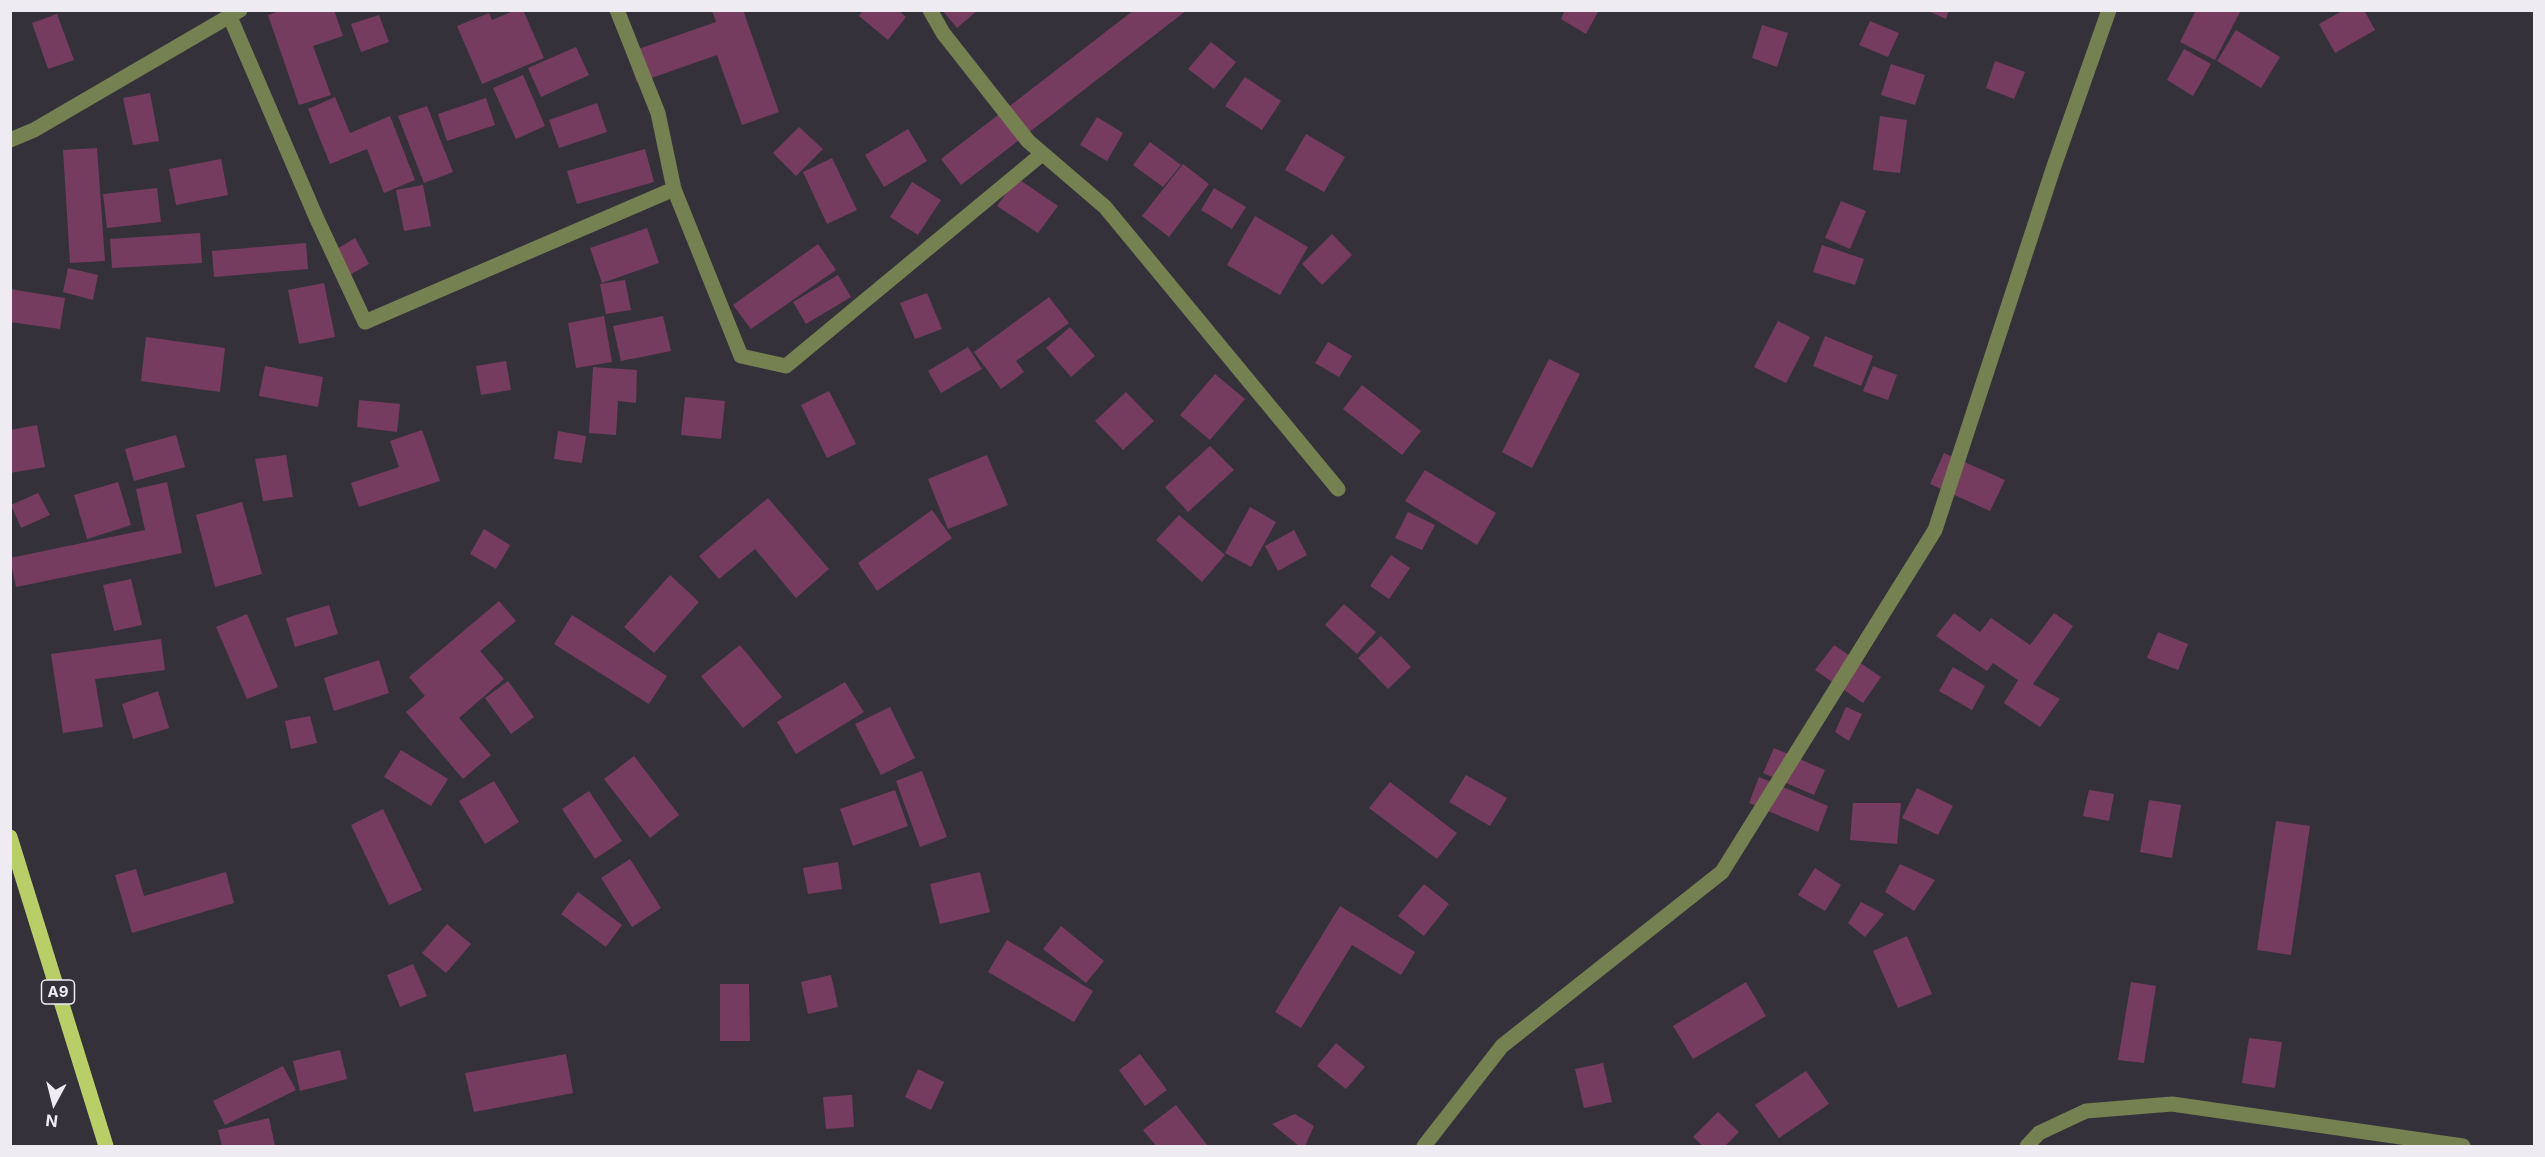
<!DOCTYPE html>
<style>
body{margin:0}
#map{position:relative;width:2545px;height:1157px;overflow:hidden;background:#35313a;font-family:Inter,sans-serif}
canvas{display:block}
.frame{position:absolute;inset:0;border:12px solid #eeecf2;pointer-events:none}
.north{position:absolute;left:24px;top:1073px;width:60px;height:60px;-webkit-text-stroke:4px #35313a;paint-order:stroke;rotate:187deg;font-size:16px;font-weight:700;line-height:24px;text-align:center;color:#eeecf2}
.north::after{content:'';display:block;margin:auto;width:21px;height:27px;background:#eeecf2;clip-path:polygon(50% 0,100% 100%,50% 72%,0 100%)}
</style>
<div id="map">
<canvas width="2545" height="1157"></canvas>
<div class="frame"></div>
<div class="north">N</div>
</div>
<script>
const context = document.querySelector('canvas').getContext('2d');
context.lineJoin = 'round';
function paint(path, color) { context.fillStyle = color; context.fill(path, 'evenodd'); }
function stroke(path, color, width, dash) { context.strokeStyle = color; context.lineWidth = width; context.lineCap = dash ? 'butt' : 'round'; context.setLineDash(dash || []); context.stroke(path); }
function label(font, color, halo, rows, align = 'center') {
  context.font = font + ' Inter,sans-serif'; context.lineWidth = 4.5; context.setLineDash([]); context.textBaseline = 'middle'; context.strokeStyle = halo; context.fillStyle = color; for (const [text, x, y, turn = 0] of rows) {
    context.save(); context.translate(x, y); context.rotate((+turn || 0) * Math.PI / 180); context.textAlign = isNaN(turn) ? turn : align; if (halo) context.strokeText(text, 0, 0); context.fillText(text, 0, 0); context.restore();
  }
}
const building = new Path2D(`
 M282,10H334L343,36L313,46L331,95L299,105L268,15Z
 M516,10H523L544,58L482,84L457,26L489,13L492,20Z
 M712,10H743L779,112L742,125L717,55L637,83L627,53L716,22Z
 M863,10H898L906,17L888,40L859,16Z
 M942,10H978L957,28Z
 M1134,10H1187L961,185L941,159Z
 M1565,10H1599L1586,34L1561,19Z
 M1926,10H1949L1946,19Z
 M2196,10H2241L2215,60L2180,42Z
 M2344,10H2364L2375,30L2335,53L2319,24Z
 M57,14L74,60L48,69L32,23Z
 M379,15L389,42L361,52L351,24Z
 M1870,21L1899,33L1888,57L1859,45Z
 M1762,25L1788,33L1777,67L1752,58Z
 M2236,30L2280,57L2261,88L2217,61Z
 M1211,42L1236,62L1214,89L1188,69Z
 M576,47L589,75L541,97L528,68Z
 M2184,49L2211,64L2193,96L2167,80Z
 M1995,61L2025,72L2014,99L1986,88Z
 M1891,64L1925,75L1915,105L1881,95Z
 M523,75L545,126L516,139L493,88Z
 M1245,77L1281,101L1262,130L1225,106Z
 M150,93L159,141L133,145L123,98Z
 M335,97L350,133L390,116L415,180L384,193L367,149L330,164L308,109Z
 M486,98L495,125L447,141L438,114Z
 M597,103L607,132L559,148L549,120Z
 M427,106L453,172L424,183L398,116Z
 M1880,116L1907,120L1900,173L1873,170Z
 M1097,117L1123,133L1107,161L1080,145Z
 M799,127L823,149L796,176L773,153Z
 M908,129L927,161L884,187L865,155Z
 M1306,134L1345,157L1324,192L1285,170Z
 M1150,142L1181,165L1163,187L1133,165Z
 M97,148L105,261L70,263L63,150Z
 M645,149L654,182L577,204L567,171Z
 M832,158L857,210L827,224L803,172Z
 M221,159L228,195L176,205L169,169Z
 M1183,164L1209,184L1169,237L1142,216Z
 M1017,178L1058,206L1038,233L997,206Z
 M912,182L941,200L918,235L890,217Z
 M423,185L431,226L404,231L396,190Z
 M157,188L161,222L107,228L103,194Z
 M1214,188L1246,207L1232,229L1201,210Z
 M1841,201L1866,211L1850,249L1825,238Z
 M1255,216L1308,247L1280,295L1227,265Z
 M647,228L659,263L602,283L590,248Z
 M200,233L202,263L112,268L110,239Z
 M1332,234L1352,255L1322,285L1302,264Z
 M355,238L369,264L346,277L332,252Z
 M306,243L308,269L214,277L212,251Z
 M818,244L836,270L751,329L733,305Z
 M1822,245L1864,259L1855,285L1813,272Z
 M68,268L98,275L93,300L63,292Z
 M838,275L851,297L806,324L793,302Z
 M625,280L631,310L606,314L600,284Z
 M324,283L335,337L299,344L288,290Z
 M10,289L65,298L60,329L10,322Z
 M927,293L942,329L915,339L900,303Z
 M1049,297L1069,323L1016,361L1024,372L1001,389L974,352Z
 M604,316L612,362L576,368L568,323Z
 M663,316L671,351L621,361L613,326Z
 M1778,321L1810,337L1786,383L1754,367Z
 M1070,327L1095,356L1071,377L1046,348Z
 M1825,336L1873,356L1861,386L1813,366Z
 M146,337L225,348L220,392L141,381Z
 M1328,342L1352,356L1339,377L1315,363Z
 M968,347L982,369L941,393L928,371Z
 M1549,359L1580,374L1532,468L1502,452Z
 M506,361L511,390L481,395L476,366Z
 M265,366L323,377L318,407L259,396Z
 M1873,366L1897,375L1888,400L1863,391Z
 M593,367L637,370L636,403L618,401L616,435L589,433Z
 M1215,374L1245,399L1210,440L1180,415Z
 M1362,385L1421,431L1402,455L1343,409Z
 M829,391L856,444L827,458L801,405Z
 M1126,392L1154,421L1123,450L1095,421Z
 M685,397L725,401L721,439L681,435Z
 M359,400L400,404L397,432L357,427Z
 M37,425L45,467L10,473V430Z
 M422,430L440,481L359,507L351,483L399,467L390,441Z
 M558,431L586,436L582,463L554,459Z
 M176,435L185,467L134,481L125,449Z
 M1210,446L1234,470L1188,512L1165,487Z
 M1944,453L2005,480L1990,511L1930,484Z
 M286,455L293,497L263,501L255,459Z
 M987,455L1008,505L948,529L928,479Z
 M1425,470L1496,513L1477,545L1405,501Z
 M118,482L131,525L87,539L74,495Z
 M167,482L182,553L16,587L10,558L145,530L136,489Z
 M38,493L50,515L21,528L11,505Z
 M768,498L829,569L796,598L755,549L719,579L699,556Z
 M242,502L262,574L215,587L196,515Z
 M1250,507L1276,522L1251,567L1225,553Z
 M932,510L952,538L877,591L858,563Z
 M1408,512L1435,525L1422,550L1395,538Z
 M1179,515L1225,555L1202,582L1156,540Z
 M484,529L510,545L496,569L470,554Z
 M1294,530L1307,555L1278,571L1265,546Z
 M1391,555L1410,568L1389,599L1370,586Z
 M670,575L699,602L654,653L624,627Z
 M131,579L142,625L114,631L103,585Z
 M499,601L516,621L480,651L504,679L459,718L491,755L463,779L406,712L425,696L409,677Z
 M1344,604L1376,632L1357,654L1325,625Z
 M329,605L338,634L295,647L286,618Z
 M1954,613L1980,632L1991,618L2030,645L2054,613L2073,626L2033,684L2060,699L2040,727L2004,703L2018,680L1993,663L1987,671L1936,636Z
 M247,614L278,687L247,699L216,627Z
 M572,615L667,676L649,704L554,644Z
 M2158,632L2188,644L2178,670L2147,658Z
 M1381,636L1411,667L1388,689L1358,658Z
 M161,639L165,670L95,679L103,727L63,733L51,654Z
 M740,645L782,697L743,728L701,676Z
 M1834,645L1881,677L1863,703L1815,670Z
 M379,660L389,693L334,711L324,678Z
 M1953,667L1985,686L1972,710L1939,691Z
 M508,681L534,717L511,734L485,698Z
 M845,682L864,712L796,754L777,722Z
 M158,691L169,728L133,739L122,704Z
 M890,707L915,758L881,775L855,724Z
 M1846,707L1862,714L1849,741L1835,732Z
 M310,716L317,743L291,749L285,721Z
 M1774,748L1825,770L1814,795L1763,773Z
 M401,750L448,779L431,806L384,777Z
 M634,756L679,815L650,838L604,779Z
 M922,771L947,837L920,847L896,781Z
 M1466,775L1507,798L1490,826L1449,802Z
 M1759,777L1828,806L1818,832L1749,803Z
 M494,781L519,822L485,844L459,801Z
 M1390,782L1457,833L1437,859L1369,808Z
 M1917,788L1953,806L1938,835L1902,818Z
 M895,790L908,826L853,846L840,809Z
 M2089,790L2114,794L2109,821L2083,816Z
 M589,791L622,841L595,859L562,809Z
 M2149,800L2181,805L2172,858L2140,852Z
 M1853,803H1901L1897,844L1850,840Z
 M383,809L422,890L389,905L351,825Z
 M2276,821L2310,826L2291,955L2257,950Z
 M630,859L661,908L632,927L601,878Z
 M838,862L842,889L808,894L803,868Z
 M1900,864L1935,880L1914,911L1885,892Z
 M1815,868L1841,885L1825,911L1798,895Z
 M136,869L144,896L226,872L234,903L132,933L115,875Z
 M980,872L990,912L940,924L930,884Z
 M1424,884L1449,904L1424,936L1398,916Z
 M578,892L622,925L606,947L561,914Z
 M1861,902L1884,914L1865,937L1848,923Z
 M1340,906L1415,952L1401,975L1352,945L1301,1028L1275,1012Z
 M447,924L471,944L446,973L422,953Z
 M1061,926L1104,961L1086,983L1043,949Z
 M1907,936L1932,994L1898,1008L1873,951Z
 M1007,940L1093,991L1074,1022L988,972Z
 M413,964L427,996L400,1007L387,975Z
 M831,975L838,1007L808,1014L801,982Z
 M1746,982L1766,1016L1693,1059L1673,1026Z
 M2131,982L2156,986L2144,1063L2118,1060Z
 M720,984H749L750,1041H720Z
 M2249,1038L2282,1042L2275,1088L2242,1083Z
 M1336,1043L1365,1067L1346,1089L1317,1066Z
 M340,1050L347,1079L300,1091L293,1061Z
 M566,1054L573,1093L474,1112L465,1073Z
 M1140,1054L1167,1090L1145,1106L1119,1070Z
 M1603,1063L1612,1102L1584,1108L1575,1069Z
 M283,1066L296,1090L225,1125L213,1101Z
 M918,1069L944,1082L931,1110L905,1097Z
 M1806,1071L1829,1104L1779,1138L1755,1105Z
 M852,1095L854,1127L826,1129L823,1097Z
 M1176,1105L1208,1146H1156L1143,1130Z
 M1718,1112L1739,1132L1725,1146H1703L1693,1137Z
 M1295,1114L1314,1126L1305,1146H1299L1272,1124Z
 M269,1118L275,1146H222L218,1130Z`);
const minor = new Path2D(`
 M617,10L658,113L674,189L741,356L786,366L1042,154
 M930,10L943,33L1028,141L1105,207L1338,489
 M230,17L316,217L365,322L674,189
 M10,140L34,130L240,10
 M1424,1146L1502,1046L1722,872L1935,530L2054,166L2109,10
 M2027,1146L2039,1133L2086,1111L2172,1104L2463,1146`);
const major = new Path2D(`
 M10,837L106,1146`);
const shields = [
 [58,992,33]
];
const shieldNames = [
 ["A9",58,992]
];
paint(building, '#763c60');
stroke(minor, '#768151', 15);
stroke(major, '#b9ce67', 15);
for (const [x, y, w] of shields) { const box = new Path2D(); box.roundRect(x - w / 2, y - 12, w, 24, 4.5); context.fillStyle = '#35313a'; context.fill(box); stroke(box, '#eeecf2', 1.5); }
label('bold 15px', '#eeecf2', null, shieldNames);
</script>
